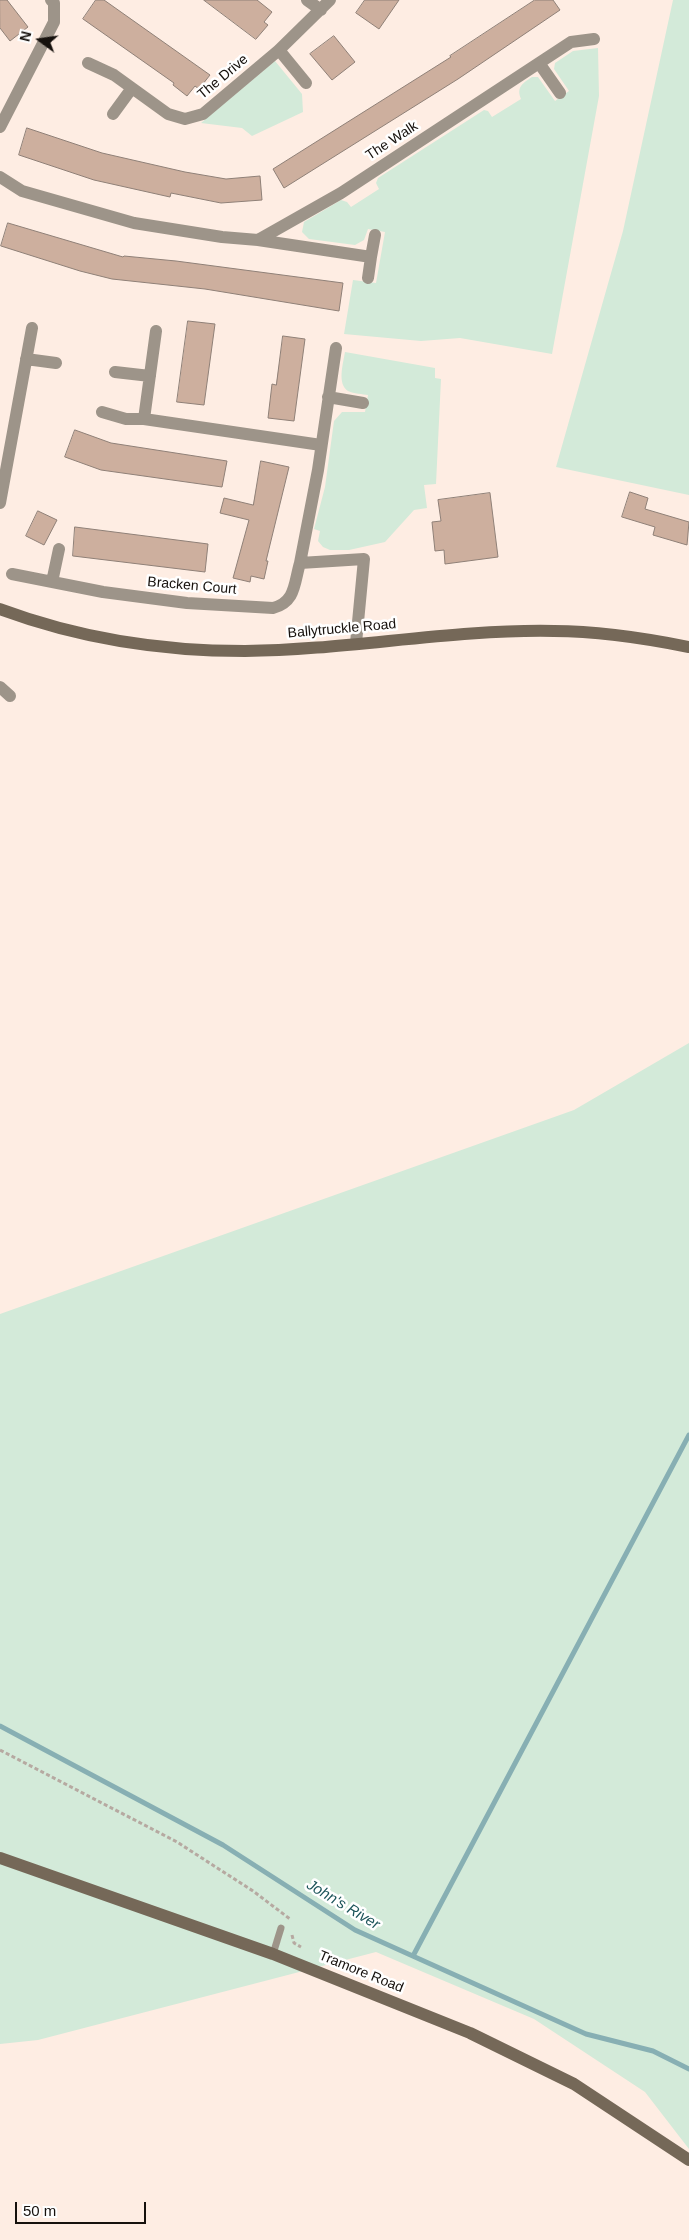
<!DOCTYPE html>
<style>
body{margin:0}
#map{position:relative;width:689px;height:2240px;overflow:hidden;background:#feede3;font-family:Helvetica,sans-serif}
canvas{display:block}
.north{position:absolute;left:15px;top:15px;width:50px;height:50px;-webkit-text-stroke:4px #fff;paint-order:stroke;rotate:284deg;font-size:14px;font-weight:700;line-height:20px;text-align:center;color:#16110d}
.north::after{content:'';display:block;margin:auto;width:18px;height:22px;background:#16110d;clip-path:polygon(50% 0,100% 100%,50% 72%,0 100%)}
.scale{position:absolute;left:15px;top:2202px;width:131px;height:22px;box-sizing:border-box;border:2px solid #16110d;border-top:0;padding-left:6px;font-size:15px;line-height:18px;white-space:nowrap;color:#16110d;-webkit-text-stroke:4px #fff;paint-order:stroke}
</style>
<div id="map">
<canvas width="689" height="2240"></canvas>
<div class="north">N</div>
<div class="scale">50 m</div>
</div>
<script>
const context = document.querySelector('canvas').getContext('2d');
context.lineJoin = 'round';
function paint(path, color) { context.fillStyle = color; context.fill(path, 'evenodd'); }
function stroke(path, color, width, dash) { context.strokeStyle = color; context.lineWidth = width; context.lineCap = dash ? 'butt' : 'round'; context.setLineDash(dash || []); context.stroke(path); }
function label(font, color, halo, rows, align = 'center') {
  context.font = font + ' Helvetica,sans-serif'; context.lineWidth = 5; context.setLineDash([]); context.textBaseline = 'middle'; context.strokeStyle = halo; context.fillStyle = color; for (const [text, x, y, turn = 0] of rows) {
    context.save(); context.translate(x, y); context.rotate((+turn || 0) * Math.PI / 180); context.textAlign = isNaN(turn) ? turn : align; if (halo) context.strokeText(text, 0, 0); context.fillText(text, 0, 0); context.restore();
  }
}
const green = new Path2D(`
 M673,0H689V495L556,467L623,231Z
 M598,48L599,96L552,354L460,338L421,341L344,334L353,280L376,283L385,232L368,229L364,240L355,245L309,239L302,232L304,222L341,200L347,202L351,207L379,189L376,183L378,178L484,110L488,111L492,117L521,99C516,87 523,83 532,77H538L555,101L569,91L554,69L555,63L573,51Z
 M275,61L302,94L303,112L252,136L242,128L201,123Z
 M345,352L435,368V378L441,379L436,484L424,485L427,508L414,510L385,542L349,550H330L323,547L318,541L320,531L314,529L325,487L334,421L342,412H365L368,395C363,394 354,394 348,391C337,384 343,364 345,352Z
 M689,1043V2149L645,2092L534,2019L376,1952L38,2040L0,2044V1314L574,1110Z`);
const stream = new Path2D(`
 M0,1726L223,1845L355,1930L586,2034L653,2051L689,2069
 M413,1956L689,1435`);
const building = new Path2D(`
 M0,0H7L28,27L10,41L0,28Z
 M96,0H104L210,75L199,89L195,86L187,96L173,85L174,83L83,19Z
 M204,0H257L272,12L264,22L268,25L256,39Z
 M365,0H399L379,29L356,13Z
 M535,0H553L560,10L458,79L284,188L273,169L451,57L450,56Z
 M334,36L355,62L332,80L310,54Z
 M27,128L102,153L185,172L226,179L260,176L262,200L221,203L171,193L170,197L94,180L19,155Z
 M8,223L123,257L124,256L176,261L343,283L339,311L205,289L112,279L80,271L1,246Z
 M188,321L215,324L204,405L177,402Z
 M283,336L305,339L294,421L268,418L272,384L276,385Z
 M75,430L111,443L227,461L222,487L101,470L65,457Z
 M261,461L289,467L266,561H268L264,579L251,576L250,582L233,578L249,520L220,513L224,498L253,505Z
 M630,492L648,498L645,509L689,522L687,545L653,535L655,527L622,517Z
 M490,493L498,557L445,564L444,550L435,551L432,522L441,521L438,500Z
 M38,511L57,520L44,545L26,536Z
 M75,527L208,544L205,572L73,556Z`);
const path = new Path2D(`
 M0,1750L177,1842L253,1891L290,1919
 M292,1935L294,1943L301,1947`);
const lane = new Path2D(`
 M273,1954L281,1928`);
const street = new Path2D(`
 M307,0L321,10
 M279,50L306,83
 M88,63L114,75L168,114L185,119L203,114L279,50L330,0
 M539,63L560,93
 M113,114L132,88
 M0,127L54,22V3L51,0
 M0,177L22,191L134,223L222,237L258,240L341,193L571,42L594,39
 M258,240L371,257L368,278
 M371,257L375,235
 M156,331L144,419L321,445
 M26,359L56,363
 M115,372L150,376
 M328,397L363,403
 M102,412L126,419H144
 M0,503L32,328
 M300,563L318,470L336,348
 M12,574L103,592L187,603L273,608C296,602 294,583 300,563L364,559L356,643
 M52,582L59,549
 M0,687L10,696`);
const secondary = new Path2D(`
 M0,609C78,638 162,651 245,651C348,650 451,629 554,631C600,631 644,638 689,647
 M0,1858L273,1954L470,2033L574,2084L689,2160`);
const streetNames = [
 ["The Drive",223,77,-40],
 ["The Walk",392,141,-33],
 ["Bracken Court",192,586,5],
 ["Ballytruckle Road",342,629,-5],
 ["Tramore Road",361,1972,22]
];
const waterNames = [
 ["John's River",343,1905,31]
];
paint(green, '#d3ead9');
stroke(stream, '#87afb3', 5);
paint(building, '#cdaf9e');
stroke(building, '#8f8077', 1);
stroke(path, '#b6a9a1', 3, [4, 2.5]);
stroke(lane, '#9d9489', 7);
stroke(street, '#9d9489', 12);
stroke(secondary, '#756858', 12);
label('14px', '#16110d', '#fff', streetNames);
label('italic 15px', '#1c545a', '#fff', waterNames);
</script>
